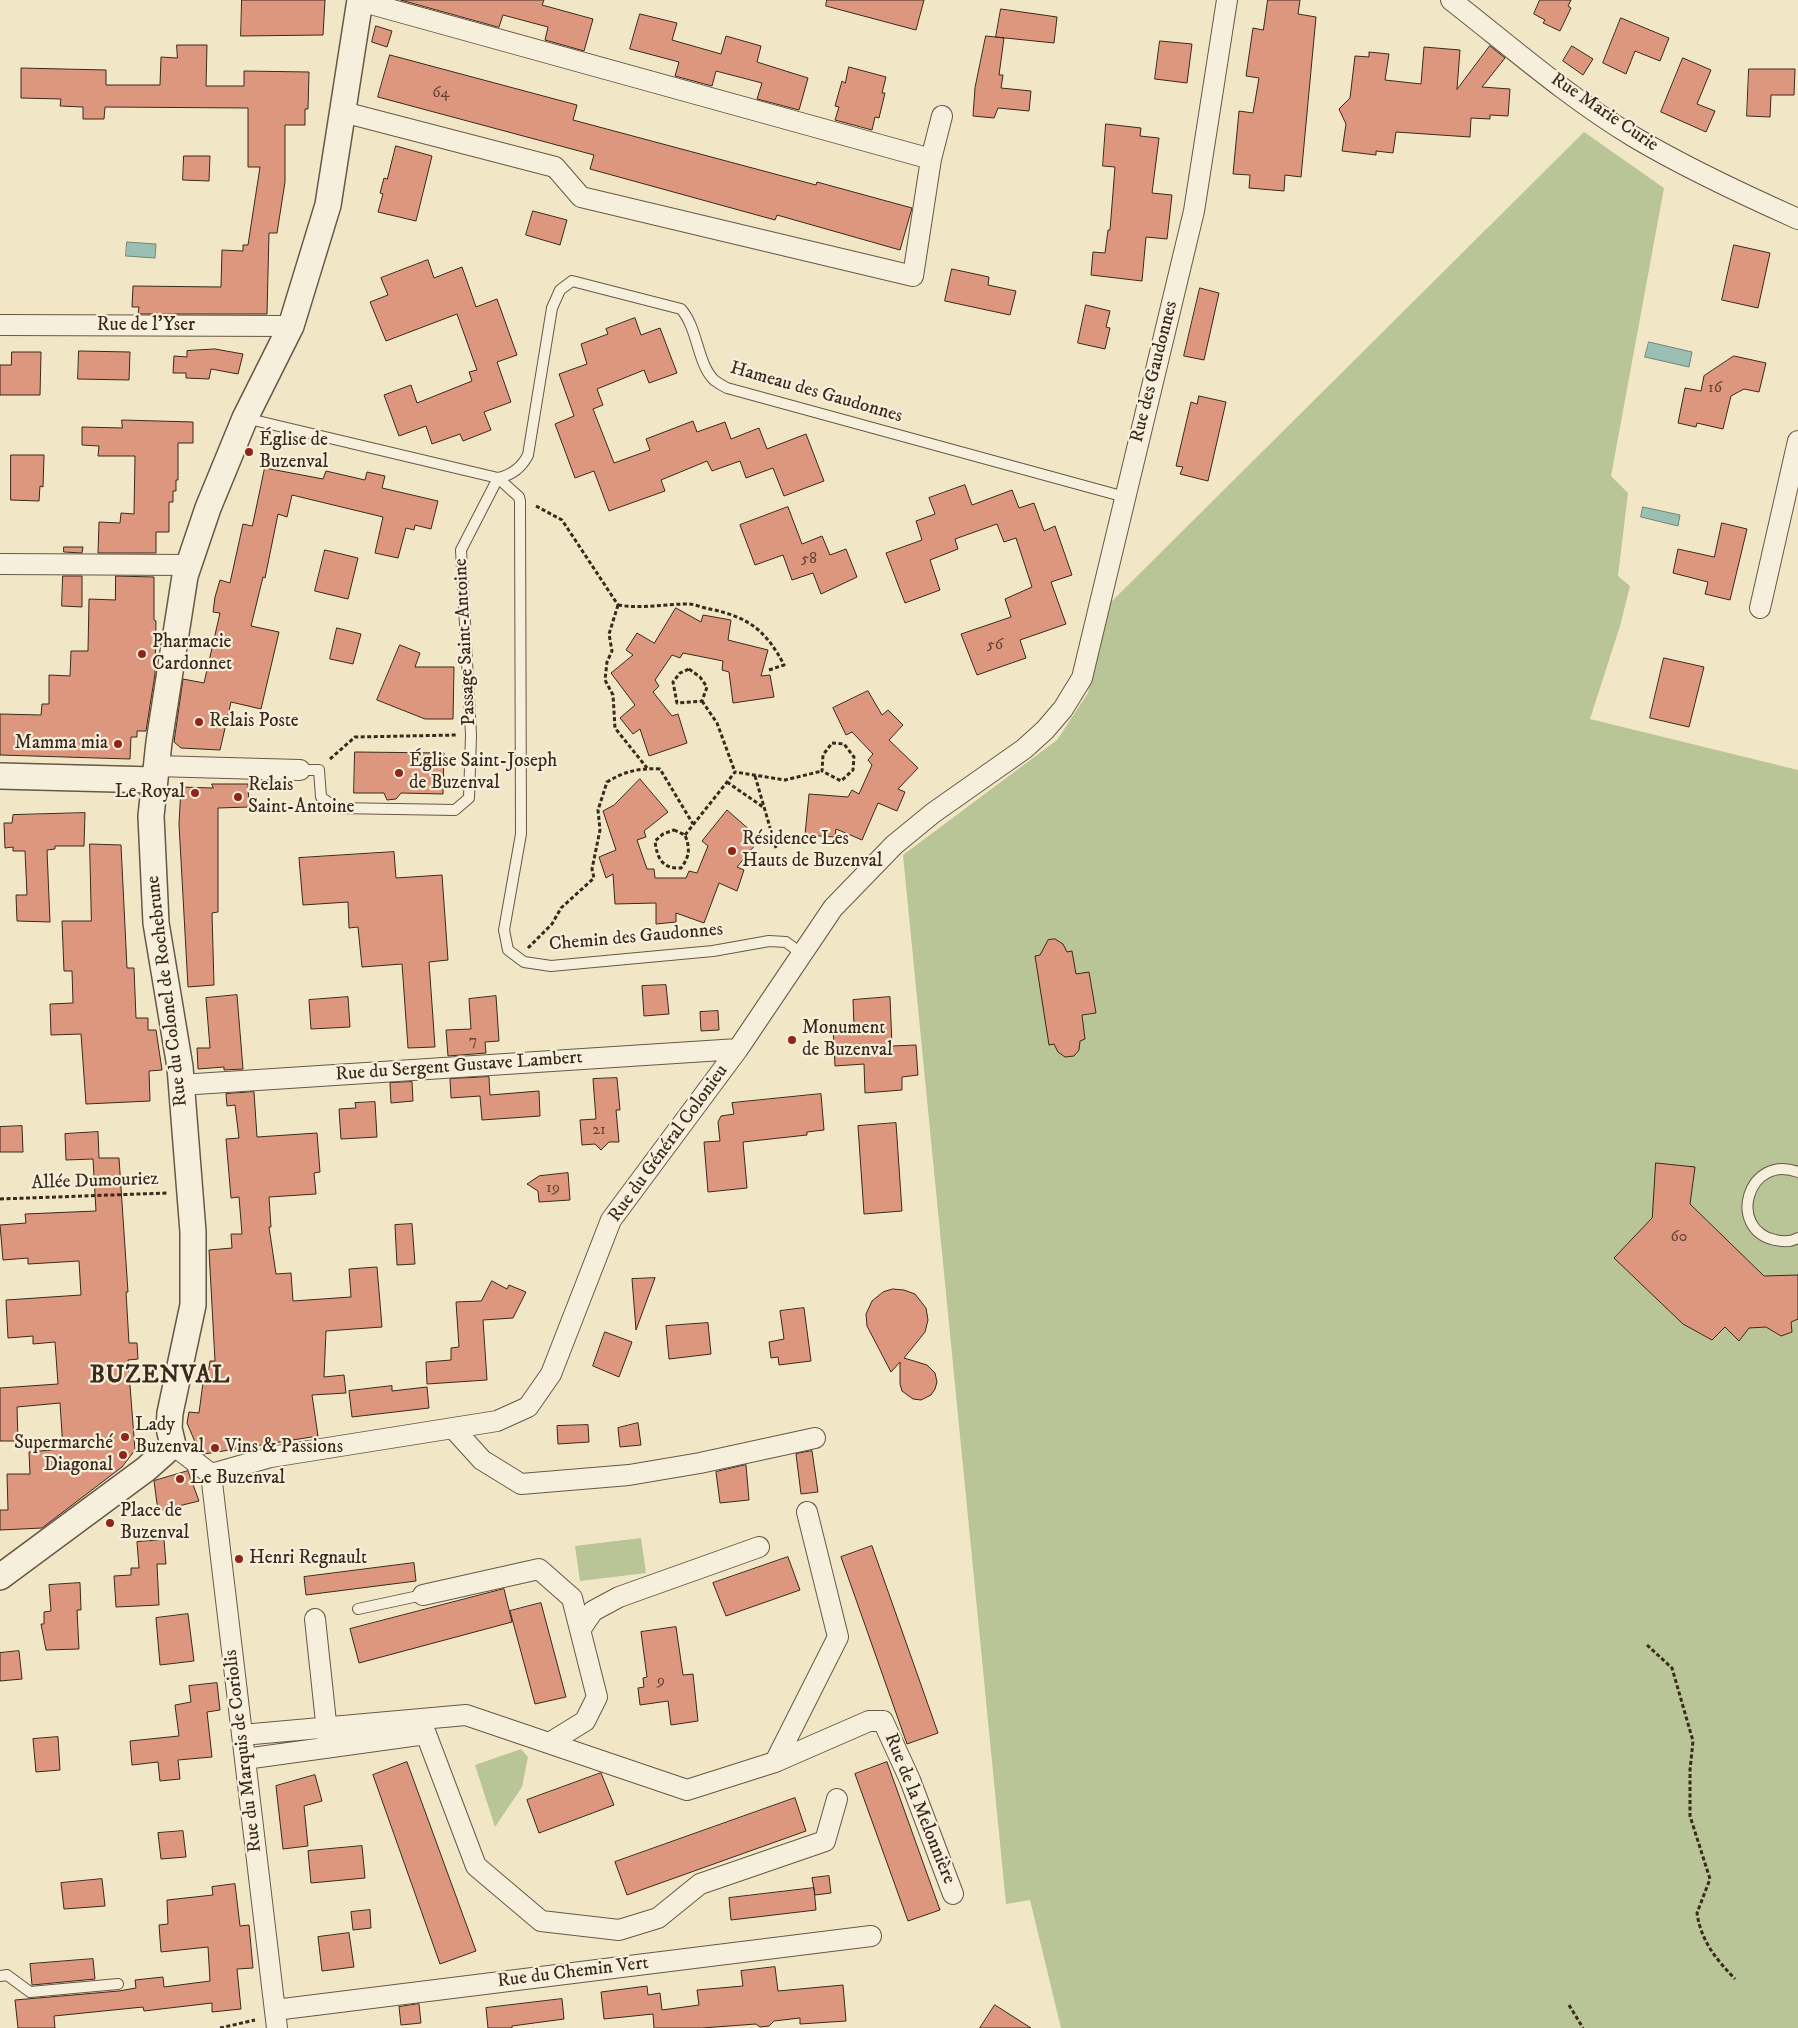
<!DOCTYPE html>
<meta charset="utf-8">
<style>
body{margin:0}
canvas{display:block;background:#f1e7c7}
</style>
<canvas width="1798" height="2028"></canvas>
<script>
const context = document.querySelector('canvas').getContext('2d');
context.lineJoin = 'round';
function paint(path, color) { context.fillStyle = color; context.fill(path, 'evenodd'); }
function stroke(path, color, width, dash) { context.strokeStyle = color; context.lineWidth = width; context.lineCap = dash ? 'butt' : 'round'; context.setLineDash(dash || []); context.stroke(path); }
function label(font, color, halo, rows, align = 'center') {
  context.font = font + ' "IM FELL DW Pica",serif'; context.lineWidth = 4.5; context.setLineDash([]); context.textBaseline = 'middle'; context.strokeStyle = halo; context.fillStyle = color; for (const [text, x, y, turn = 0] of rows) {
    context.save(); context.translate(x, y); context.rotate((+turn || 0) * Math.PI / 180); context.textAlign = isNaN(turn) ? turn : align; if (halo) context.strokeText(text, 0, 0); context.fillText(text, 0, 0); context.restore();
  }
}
const green = new Path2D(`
 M1584,132L1664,188L1611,476L1628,493L1618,576L1630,586L1620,626L1590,719L1798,770V2028H1061L1030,1900L1006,1904L903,855L1057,740L1088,693L1107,606Z
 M641,1538L646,1573L580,1581L575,1546Z
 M521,1749L528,1757L522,1787L495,1827L475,1765Z`);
const water = new Path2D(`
 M127,242L156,244L155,258L126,256Z
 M1649,342L1692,352L1689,367L1645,357Z
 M1643,507L1680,515L1678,526L1641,517Z`);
const building = new Path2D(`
 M242,0H325L323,35L241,36Z
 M401,0H544L542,5L593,19L584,51L545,40L548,27L503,15L499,27Z
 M827,0H924L916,30L826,6Z
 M1268,0H1300L1298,14L1316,17L1301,177L1285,175L1284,191L1249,188L1250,175L1233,174L1239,111L1253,113L1259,78L1246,76L1253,28L1263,30Z
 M1540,0H1571L1568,6L1571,8L1560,31L1543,23L1545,20L1534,14Z
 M1001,9L1057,17L1054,43L996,37Z
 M640,14L677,23L672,40L721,54L726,36L761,46L757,62L808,78L799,110L757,99L762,83L716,71L712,86L675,76L679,62L630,49Z
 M1621,18L1669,38L1660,61L1635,51L1626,74L1603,63Z
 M376,26L392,31L387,47L372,42Z
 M986,36L1004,38L999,75H1003L1001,88L1031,91L1029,111L998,108L994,118L973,116L975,88Z
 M1160,41L1192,44L1187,83L1155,79Z
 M177,45H207L206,86H244V71L309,72L308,109H305V125H285V182L277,233H269L267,314H138L139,307H132L133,286L221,287L222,250L243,251V245H248L260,167H248V108L105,107L104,119H83V107L60,106L61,99L21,98V68L106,70V85H160L161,57L177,58Z
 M1490,46L1505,58L1482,87L1510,89L1508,116L1490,115V119L1471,118L1470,137L1396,132L1393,153L1376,151V155L1342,151L1346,124L1339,109L1350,98L1355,56L1369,57V52L1389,54L1385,80L1421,84L1424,47L1460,50L1457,89Z
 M1572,46L1593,59L1583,75L1563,61Z
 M390,55L577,105L573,120L816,185L817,182L912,208L900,250L777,215L775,220L590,169L594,155L378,97Z
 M1683,58L1711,70L1697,104L1715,111L1706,132L1661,112Z
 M849,67L886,77L882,93H885L879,118L875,117L872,130L835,120L839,107L835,106L842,81L845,83Z
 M1749,69H1795L1794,95H1771L1770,117L1747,116Z
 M1106,124L1141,128L1140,136L1159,138L1152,193L1172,195L1167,239L1146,237L1142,281L1091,275L1093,252L1105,253L1108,230H1110L1115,167L1103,166Z
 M396,146L432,156L416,221L378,212L383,194L380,193L384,178L387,179Z
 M184,156H210L209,181L183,180Z
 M533,211L567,220L560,245L526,235Z
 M1734,245L1770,253L1758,308L1722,300Z
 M428,260L434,278L462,267L476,307L497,299L517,355L497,362L511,402L484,412L491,430L463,441L460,434L432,444L426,426L399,436L384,395L411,385L417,403L472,381L469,372L477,370L457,314L386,341L370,302L388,295L381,278Z
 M952,269L989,277L988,285L1016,291L1010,315L945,301Z
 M1200,288L1219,293L1204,360L1184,356Z
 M1086,305L1110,311L1106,327L1110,328L1105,349L1078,343Z
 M635,318L641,335L660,328L677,373L649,383L644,370L597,389L603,405L593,409L614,463L650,450L646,439L693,421L697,432L725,422L731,439L759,428L767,449L806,434L824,481L784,496L773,468L746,478L740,461L712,471L707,461L661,480L665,491L609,511L594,471L575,478L555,424L574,416L559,374L587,364L581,344L608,334L606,329Z
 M215,349L243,354L238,374L211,369L209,379L186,378V373H173L174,356L187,357V351Z
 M79,351L130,352L129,380L78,379Z
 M12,352H41L40,395H0V365H11Z
 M1734,356L1766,363L1759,392L1744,389L1731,396L1723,429L1697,423L1696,427L1678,423L1685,388L1701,391L1704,376Z
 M1199,396L1226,402L1208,481L1180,474L1183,467L1176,466L1191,402L1197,404Z
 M122,420L193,422V443H178V480H176V491H173V502H169V532H156V553H98L99,522L120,523L121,513L134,514L135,456H98L99,446L82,445V427L122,428Z
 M11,455H44L43,487L40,486L39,501L11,500Z
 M265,468L323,479L326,471L365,480L367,472L385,476L382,488L438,501L431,529L415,525L414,530L406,528L398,558L375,553L383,517L292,495L287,517L278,514L265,578L263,577L251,626L279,632L261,709L231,702L220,750L181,748L174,742L183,679L204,683L220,613L213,612L215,597L220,580L230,583L243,524L252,526Z
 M965,485L972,505L1012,490L1019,508L1034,503L1044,531L1055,526L1072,575L1051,582L1066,624L1020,640L1026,658L977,675L961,634L1011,617L1005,599L1032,587L1016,538L1004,542L997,524L955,539L958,549L930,560L940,590L905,603L886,553L922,540L916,521L935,514L929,498Z
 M788,507L802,544L822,536L830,555L846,549L857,577L821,594L813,573L792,580L783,555L755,565L740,525Z
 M1722,523L1747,529L1730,600L1705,594L1708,582L1673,573L1678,549L1714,557Z
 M64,547H83L82,553L64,552Z
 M325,550L358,558L348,599L315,591Z
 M63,576H82V607L62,606Z
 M116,576L154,577V620L156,621L155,674L146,731H137V737H131L130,759L0,755V714L41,715L42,704H49V675L70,676L71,651H88L89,599L115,600Z
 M676,608L701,622L703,615L731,620L728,640L768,650L761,676L770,675L774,697L733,703L729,672L722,670L723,661L683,653L680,658L672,655L655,680L659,686L653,692L672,716L678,714L687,743L649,756L640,729L633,734L620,718L635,705L611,673L633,655L626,650L637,633L654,643Z
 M337,628L361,634L353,664L330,659Z
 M400,645L420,653L415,667H454L453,719H425L377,700Z
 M1664,658L1704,667L1689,727L1650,718Z
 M868,691L882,715L888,710L903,725L889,740L918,768L898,789L905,792L897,811L878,803L862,840L836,829L835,837L805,835L809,794L848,797L852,790L859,794L872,765L868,760L873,754L852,732L846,735L833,708Z
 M355,752L444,753L443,794L401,793L396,799L387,800L384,793H354Z
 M640,779L668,812L644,831L646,837L637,840L647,869H654L655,878H686L689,871L697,873L708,846L702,841L727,810L760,839L737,867L744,870L737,891L719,883L704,923L676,913V922L656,924V903L615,904L613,874L606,878L599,857L616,850L603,811L614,805Z
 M212,784H248L249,807L218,808V912L212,913L214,985L188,987L179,824L181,787L213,788Z
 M85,813L84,846H55V849L47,850L50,922L17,921L16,895H27L25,851H13V847L5,848L4,823H12L13,815Z
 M90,844L121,845L127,968H134L136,1018H148V1030H156L162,1070L149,1071L150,1101L86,1104L81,1034L51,1035L50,1004L73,1003L72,971H64L62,921H91Z
 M394,852L396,878L442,875L448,960L429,962L435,1047L408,1048L402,964L362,967L358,927L349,928L348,902L303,905L299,858Z
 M1055,939L1063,944L1067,952L1072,951L1076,974L1089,972L1096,1013L1082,1015L1085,1039L1080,1041L1079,1050L1074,1056L1065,1057L1058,1052L1054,1044L1049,1045L1035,956L1040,955L1048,940Z
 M666,985L669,1014L644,1016L642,986Z
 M237,995L243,1069L224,1070V1067L198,1069L197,1048H210L206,998Z
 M496,996L499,1041L485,1042L486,1053L448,1056L446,1030L471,1029L469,999Z
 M348,997L350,1027L311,1029L309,1000Z
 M890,997L892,1046L916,1045L918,1075L902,1077V1090L865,1093L864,1064L835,1066L833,1028L854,1027L853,1000Z
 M718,1011L719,1030L701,1031L700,1012Z
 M489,1077L490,1095L539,1091L540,1116L482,1120L480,1096L451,1098L450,1079Z
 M617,1078L620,1110H616L619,1142H609L601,1150L595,1144L582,1145L580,1120L596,1119L593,1079Z
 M412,1082L413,1101L391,1103L390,1083Z
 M254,1092L257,1137L317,1133L320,1172L314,1173L316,1194L269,1197L271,1227H269L276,1274L291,1273L293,1301L351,1297L349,1269L377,1267L382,1327L326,1331L324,1377L344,1375L346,1393L312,1395L318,1436L204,1454L198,1449L187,1423L189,1412L199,1413L204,1375L208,1374L210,1361H215L209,1250L232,1248L231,1234H242L239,1197L231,1198L226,1139L239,1138L235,1105L227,1106L226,1094Z
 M821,1094L824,1130L807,1132V1135L743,1142L747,1188L708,1192L704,1142L720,1141L718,1122L721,1116L734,1114L732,1103Z
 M375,1102L377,1137L341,1139L339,1109L356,1108L355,1103Z
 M896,1123L902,1211L864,1214L858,1126Z
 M22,1126L23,1152H0V1127Z
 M98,1132L99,1158H119L128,1292H126L129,1343H137L138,1359L128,1360L135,1450L122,1467L42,1528L0,1530V1510H8L7,1474H30L29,1452L63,1449L60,1403L17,1407L18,1441H0V1388L58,1384L55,1342L33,1344V1336L8,1338L6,1300L81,1295L79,1261L28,1264V1258L3,1260L0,1225L26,1223L25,1214L96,1211L93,1159L66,1160L65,1134Z
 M1656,1163L1695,1167L1690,1204L1764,1276L1798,1275V1319L1791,1322L1792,1332L1781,1336L1766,1327L1749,1328L1739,1341L1725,1327L1712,1340L1683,1324L1614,1258L1652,1218Z
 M568,1173L570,1200L539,1202L538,1191L527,1184L539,1176Z
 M412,1224L415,1264L397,1265L395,1225Z
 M655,1278L636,1330L632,1279Z
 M492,1281L507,1289L509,1285L526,1292L513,1318L483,1320L487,1380L427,1384L426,1362L451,1360V1348L459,1347L456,1302L481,1301Z
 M893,1289L904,1290L915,1294L926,1308L928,1320L925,1332L904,1358L927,1365L935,1373L937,1382L935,1389L931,1395L921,1400L913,1399L902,1391L900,1384V1362L891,1372L867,1326L866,1314L872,1301L883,1292Z
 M804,1308L811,1361L779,1365L778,1357L771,1358L769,1342L784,1339L780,1311Z
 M708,1323L711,1354L669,1359L666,1326Z
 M605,1332L632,1342L619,1377L593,1366Z
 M392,1386V1391L427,1387L429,1408L352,1417L349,1391Z
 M638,1423L641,1445L620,1447L618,1428Z
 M588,1425L589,1442L558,1444L557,1426Z
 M812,1451L818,1492L801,1494L796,1454Z
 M746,1465L749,1500L720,1503L716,1472Z
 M188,1471L199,1501L158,1511L154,1481Z
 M164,1540L166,1564H157L159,1605L116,1607L114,1576L131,1575V1568H139L137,1542Z
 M872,1546L938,1733L907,1744L841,1557Z
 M788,1557L800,1590L726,1616L713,1583Z
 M414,1563L416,1581L306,1595L304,1577Z
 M80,1583L81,1610H77L79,1649L46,1650L41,1624H44V1612L51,1611L49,1585Z
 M504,1589L512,1622L359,1663L350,1629Z
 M541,1603L566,1697L535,1704L510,1611Z
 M188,1614L194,1661L160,1665L156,1618Z
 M676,1627L683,1675L693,1674L698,1721L671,1725L668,1701L640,1705L638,1688L644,1687L643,1678L647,1677L641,1632Z
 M19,1651L22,1679L0,1681V1653Z
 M217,1683L220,1710L207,1712L212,1757L178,1760L180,1779L160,1781L158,1762L132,1765L130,1741L179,1736L175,1705L191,1702L189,1686Z
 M58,1737L60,1770L36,1772L33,1739Z
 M407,1762L476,1951L440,1964L373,1775Z
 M887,1762L940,1910L908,1921L855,1774Z
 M601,1773L614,1805L539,1833L527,1800Z
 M315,1775L322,1801L304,1806L308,1846L283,1849L276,1786Z
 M795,1798L806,1831L627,1895L615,1862Z
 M183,1831L186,1857L161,1859L158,1833Z
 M362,1846L365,1878L311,1883L308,1851Z
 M829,1876L831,1893L815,1895L812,1878Z
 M102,1879L105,1906L64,1909L61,1883Z
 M235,1884L240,1926L249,1925L253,1968L237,1969L241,2009L212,2012V2003L144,2011L143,2007L54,2016L55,2028H18L15,2000L119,1991L136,1988L135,1980L163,1977L164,1987L210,1981L208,1947L161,1952L159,1925L168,1924L167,1900L213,1895L212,1887Z
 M814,1888L816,1910L731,1920L729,1898Z
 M370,1910L371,1928L353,1930L351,1912Z
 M349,1933L354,1967L322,1971L318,1937Z
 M93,1959L95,1979L32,1985L30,1964Z
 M775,1967L778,1991L843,1985L846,2021L800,2024V2018L774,2021L769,2026L760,2027L756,2024L702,2028H654L653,2014L604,2019L601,1992L647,1986L648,1995L660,1993L662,2010L699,2005L697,1990L743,1986L741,1971Z
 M562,1999L564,2019L512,2026V2028H488L486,2008Z
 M419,2004L421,2023L401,2025L399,2007Z
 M995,2005L1031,2028H980Z`);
const path = new Path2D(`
 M536,506L562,520L618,605
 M618,605C642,609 664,604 688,604C695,604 703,608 710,609C748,617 766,630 784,665L769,670
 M618,605L609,634L612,651L607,662L605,680L613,695L615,728L647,768
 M689,669L700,677L707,687L702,701L677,703L673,682L680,673Z
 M702,701L717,723L735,772
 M832,743L844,744L854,757L853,770L841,781L822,771L823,755Z
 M330,759L355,737L457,735
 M755,776L776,848
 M727,782L763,807
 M674,830L685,835C690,848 690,856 681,868C662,869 657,858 655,841L663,834Z
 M685,835L735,772L785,780L822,771
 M528,948L552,924L561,908L594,878L592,869L600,830L598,810L607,782C625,771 639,768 660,769L693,824
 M0,1199L167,1193
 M1647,1645L1672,1668L1693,1741L1690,1770V1816L1710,1879L1697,1913C1701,1941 1716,1959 1735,1979
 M1569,2005L1583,2028
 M220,2028L255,2020`);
const service = new Path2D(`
 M245,418L498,478C512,475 522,467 528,455L552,308L560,290L572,281L681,309C698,328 697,363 714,380C718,383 723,386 727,388L1125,497
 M498,478L519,497L520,501L521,834L504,930L508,950L524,962L551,966L713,951L769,941L786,942L802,954
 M300,770H319L321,797L336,808L455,810L469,798L471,735L461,550L498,478
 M1798,1172C1748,1153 1726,1229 1775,1240C1783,1242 1791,1242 1798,1238
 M358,1609L423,1595
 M0,1976L7,1975L30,1992L118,1984`);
const minor = new Path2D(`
 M1451,0C1510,46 1569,98 1634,137C1686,168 1742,194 1798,219
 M343,112L555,167L581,197L913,276L931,159L360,1
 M931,159L942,116
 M0,325L291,326
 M0,564L189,565
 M1760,608L1798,441
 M155,766L300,770
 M180,1085L738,1049
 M453,1428L482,1460L521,1484L629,1475L700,1463L815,1438
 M173,1445L211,1474
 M211,1474L271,1457L497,1421L528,1407L551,1374L611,1220L738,1049L833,908L894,845L933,813L1024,749L1045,730L1063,709L1082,678L1194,211L1227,0
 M211,1474L277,2028
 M423,1595L539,1569L572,1598L597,1697L585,1721L551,1742
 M315,1619L328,1741
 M580,1630L593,1611L619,1597L759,1547
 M242,1735L466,1715L687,1790L775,1762L838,1637L807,1512
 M245,1759L426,1734L476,1866L541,1921L619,1930L658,1918L700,1884L825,1841L837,1799
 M775,1762L869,1721H883L910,1780L953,1894
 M275,2010L871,1936`);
const tertiary = new Path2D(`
 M0,776L154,780
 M0,1577L146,1469L173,1445L169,1428L170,1413L193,1305V1232L180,1067L156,923L151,816L159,742L185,576L208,508L245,418L291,326L328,205L360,0`);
const markers = [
 [249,452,5,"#8f2418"],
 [142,654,5,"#8f2418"],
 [199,722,5,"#8f2418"],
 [118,744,5,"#8f2418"],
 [399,773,5,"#8f2418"],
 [195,793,5,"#8f2418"],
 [238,797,5,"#8f2418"],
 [732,851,5,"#8f2418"],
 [792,1040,5,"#8f2418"],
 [125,1437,5,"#8f2418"],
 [215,1448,5,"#8f2418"],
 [123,1455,5,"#8f2418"],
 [180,1479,5,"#8f2418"],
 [110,1523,5,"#8f2418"],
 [239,1559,5,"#8f2418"]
];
const numberNames = [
 ["64",441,94],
 ["16",1715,389],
 ["58",809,560],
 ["56",995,646],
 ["7",473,1042],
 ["21",599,1131],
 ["19",553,1189],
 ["60",1679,1238],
 ["9",661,1682]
];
const streetNames = [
 ["Rue Marie Curie",1604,113,34],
 ["Rue de l'Yser",146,326],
 ["Rue des Gaudonnes",1155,372,-76],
 ["Hameau des Gaudonnes",816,393,16],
 ["Passage Saint-Antoine",466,642,-93],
 ["Chemin des Gaudonnes",636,938,-5],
 ["Rue du Colonel de Rochebrune",168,991,-97],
 ["Rue du Sergent Gustave Lambert",459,1067,-4],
 ["Rue du Général Colonieu",669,1144,-54],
 ["Allée Dumouriez",95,1182,-2],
 ["Rue du Marquis de Coriolis",244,1751,-97],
 ["Rue de la Melonnière",919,1809,68],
 ["Rue du Chemin Vert",573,1973,-7]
];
const poiNames = [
 ["Église de",259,441],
 ["Buzenval",259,463],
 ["Pharmacie",152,643],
 ["Cardonnet",152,665],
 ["Relais Poste",209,722],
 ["Mamma mia",108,744,"right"],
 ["Église Saint-Joseph",409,762],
 ["de Buzenval",409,784],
 ["Relais",248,786],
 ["Saint-Antoine",248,808],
 ["Le Royal",185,793,"right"],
 ["Résidence Les",742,840],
 ["Hauts de Buzenval",742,862],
 ["Monument",802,1029],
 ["de Buzenval",802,1051],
 ["Lady",135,1426],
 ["Buzenval",135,1448],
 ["Supermarché",113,1444,"right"],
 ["Diagonal",113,1466,"right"],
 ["Vins & Passions",225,1448],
 ["Le Buzenval",190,1479],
 ["Place de",120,1512],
 ["Buzenval",120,1534],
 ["Henri Regnault",249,1559]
];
const districtNames = [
 ["BUZENVAL",160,1377]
];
paint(green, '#b9c596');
paint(water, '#9bc0b3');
stroke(water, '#758476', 1);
paint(building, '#de977f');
stroke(building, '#3b291b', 1);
stroke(service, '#685846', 12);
stroke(minor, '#685846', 22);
stroke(tertiary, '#685846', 28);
stroke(path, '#3b291b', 3, [4, 2.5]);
stroke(service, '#f6efdb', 10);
stroke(minor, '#f6efdb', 20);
stroke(tertiary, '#f6efdb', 25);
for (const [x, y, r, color] of markers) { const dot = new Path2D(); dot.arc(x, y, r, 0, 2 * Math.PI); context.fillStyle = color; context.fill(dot); stroke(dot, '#f6efdb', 2); }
label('16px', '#644434', null, numberNames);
label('19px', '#3b291b', '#f6efdb', streetNames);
label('19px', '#3b291b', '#f6efdb', poiNames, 'left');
context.letterSpacing = '1px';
label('bold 24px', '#3b291b', '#f6efdb', districtNames);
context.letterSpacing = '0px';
</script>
